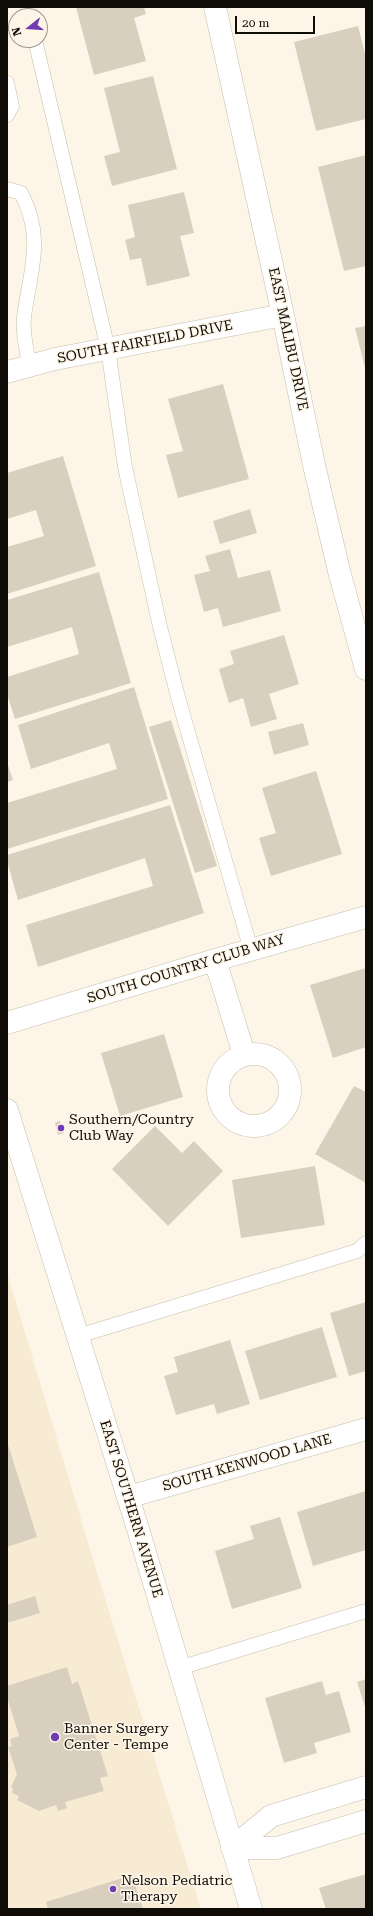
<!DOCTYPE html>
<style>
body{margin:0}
#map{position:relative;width:373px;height:1916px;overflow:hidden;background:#fdf6e8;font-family:"Roboto Serif",serif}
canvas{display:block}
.frame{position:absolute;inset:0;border:8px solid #0f0c07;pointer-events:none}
.north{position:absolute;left:8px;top:8px;width:40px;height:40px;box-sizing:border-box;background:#fdf6e8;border:1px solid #9e988e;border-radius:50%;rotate:253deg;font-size:11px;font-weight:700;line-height:16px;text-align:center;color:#0f0c07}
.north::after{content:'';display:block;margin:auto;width:14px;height:18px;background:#713cb2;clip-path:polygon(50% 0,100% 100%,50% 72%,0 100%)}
.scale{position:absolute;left:235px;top:16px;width:80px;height:18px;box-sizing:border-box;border:2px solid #0f0c07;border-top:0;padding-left:5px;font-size:12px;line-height:14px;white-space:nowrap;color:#0f0c07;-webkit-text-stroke:3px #fdf6e8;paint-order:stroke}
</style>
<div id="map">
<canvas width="373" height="1916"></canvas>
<div class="frame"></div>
<div class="north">N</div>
<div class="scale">20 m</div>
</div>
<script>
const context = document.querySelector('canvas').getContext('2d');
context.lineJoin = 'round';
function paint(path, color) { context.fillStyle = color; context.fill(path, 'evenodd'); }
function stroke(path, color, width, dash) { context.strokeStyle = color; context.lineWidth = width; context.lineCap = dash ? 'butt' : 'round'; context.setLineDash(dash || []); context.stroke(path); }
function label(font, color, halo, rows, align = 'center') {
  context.font = font + ' "Roboto Serif",serif'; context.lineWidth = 3; context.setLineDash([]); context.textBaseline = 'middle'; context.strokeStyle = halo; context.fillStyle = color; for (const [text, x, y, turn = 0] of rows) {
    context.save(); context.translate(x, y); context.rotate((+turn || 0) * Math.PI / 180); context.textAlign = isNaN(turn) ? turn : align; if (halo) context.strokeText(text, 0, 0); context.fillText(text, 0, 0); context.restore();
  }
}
const built = new Path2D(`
 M7,1272L96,1569L201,1909H7Z`);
const building = new Path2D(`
 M76,7H144L146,14L134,18L146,61L94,75Z
 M358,26L366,58V119L316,131L294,42Z
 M153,76L177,169L112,186L104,156L120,152L104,88Z
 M366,155V266L344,271L318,167Z
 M184,192L194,233L180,236L190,276L147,286L141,258L130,260L125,240L135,237L128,205Z
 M366,326V368H365L355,328Z
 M223,384L249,479L178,498L166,455L183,451L168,399Z
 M63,456L96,566L7,594V547L44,536L36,510L7,519V473Z
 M250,509L257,533L220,544L213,521Z
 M230,549L238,578L270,570L281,611L223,627L218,608L204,612L194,575L210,571L205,556Z
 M99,572L131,683L15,719L7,694V677L79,654L72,627L7,647V600Z
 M284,635L299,684L269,694L277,719L251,727L243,698L229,703L219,669L234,664L230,651Z
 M134,687L168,799L7,849V803L117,769L109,743L31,769L18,725Z
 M171,720L217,866L195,873L149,727Z
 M303,723L309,745L274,755L268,732Z
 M7,762L13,780L7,782Z
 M316,771L342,854L271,876L259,838L276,833L262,788Z
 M170,805L204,913L38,967L26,925L153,886L145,858L18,900L7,861V855Z
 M366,968V1047L333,1058L310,985Z
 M164,1034L183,1097L120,1116L101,1053Z
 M354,1086L366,1092V1183L315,1154Z
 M60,1121L64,1133L58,1135L55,1123Z
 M155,1126L182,1153L194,1141L223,1171L168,1226L112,1169Z
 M315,1166L325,1225L241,1238L232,1180Z
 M366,1302V1371L349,1376L330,1313Z
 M322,1327L337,1377L260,1400L245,1351Z
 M230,1340L250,1404L217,1414L214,1404L176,1415L164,1376L178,1372L174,1357Z
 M7,1441L37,1537L7,1547Z
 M366,1491V1550L313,1566L297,1512Z
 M280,1517L302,1588L232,1609L215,1551L254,1539L250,1526Z
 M35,1596L40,1613L7,1623V1605Z
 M67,1667L72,1684L78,1681L108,1776L100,1778L104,1791L65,1802L67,1808L58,1811L56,1805L39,1811L17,1800L19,1796L12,1793L13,1788L11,1787L17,1774L8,1747L12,1746L10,1739L19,1736L7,1697V1686Z
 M366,1679V1710L357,1682Z
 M322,1681L326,1695L339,1691L351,1732L314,1743L317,1753L284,1763L265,1698Z
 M366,1874V1909H326L319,1888Z
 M132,1875L143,1909H48L46,1902Z`);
const lane = new Path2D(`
 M28,7L30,16
 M35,40L108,349L125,467L160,627L179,701L251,950
 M7,83L12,106L7,115
 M7,189L21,193C45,238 30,271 24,317C22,332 27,350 29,366
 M78,1336L357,1251L366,1243
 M179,1668L366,1611`);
const street = new Path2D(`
 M215,7L283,315L314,465L340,575L366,669
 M7,372L55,359L283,315
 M215,960L244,1054
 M7,1023L215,960L366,917
 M218 1090a36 36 0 1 1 72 0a36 36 0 1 1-72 0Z
 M128,1497L366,1429
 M232,1848L271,1816L366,1787
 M232,1848H277L366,1821`);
const secondary = new Path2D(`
 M7,1110L138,1529L251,1909`);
const markers = [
 [61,1128,4,"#713cb2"],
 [55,1737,5,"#713cb2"],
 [113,1889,4,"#713cb2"]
];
const streetNames = [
 ["EAST MALIBU DRIVE",288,339,78],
 ["SOUTH FAIRFIELD DRIVE",145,342,-11],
 ["SOUTH COUNTRY CLUB WAY",186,969,-17],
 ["SOUTH KENWOOD LANE",247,1463,-16],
 ["EAST SOUTHERN AVENUE",131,1509,73]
];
const poiNames = [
 ["Southern/Country",69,1120],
 ["Club Way",69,1136],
 ["Banner Surgery",64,1729],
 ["Center - Tempe",64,1745],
 ["Nelson Pediatric",121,1881],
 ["Therapy",121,1897]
];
paint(built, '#f8ebd3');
paint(building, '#d8cfbf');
stroke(lane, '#c6bdad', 15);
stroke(street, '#c6bdad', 23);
stroke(secondary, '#c6bdad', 23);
stroke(lane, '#fff', 14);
stroke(street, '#fff', 22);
stroke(secondary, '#fff', 22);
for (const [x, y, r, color] of markers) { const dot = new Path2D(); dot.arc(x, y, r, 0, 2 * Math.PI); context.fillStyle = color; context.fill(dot); stroke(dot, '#fdf6e8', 1.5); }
label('14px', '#0f0c07', '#fdf6e8', streetNames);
label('14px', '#0f0c07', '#fdf6e8', poiNames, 'left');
</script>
